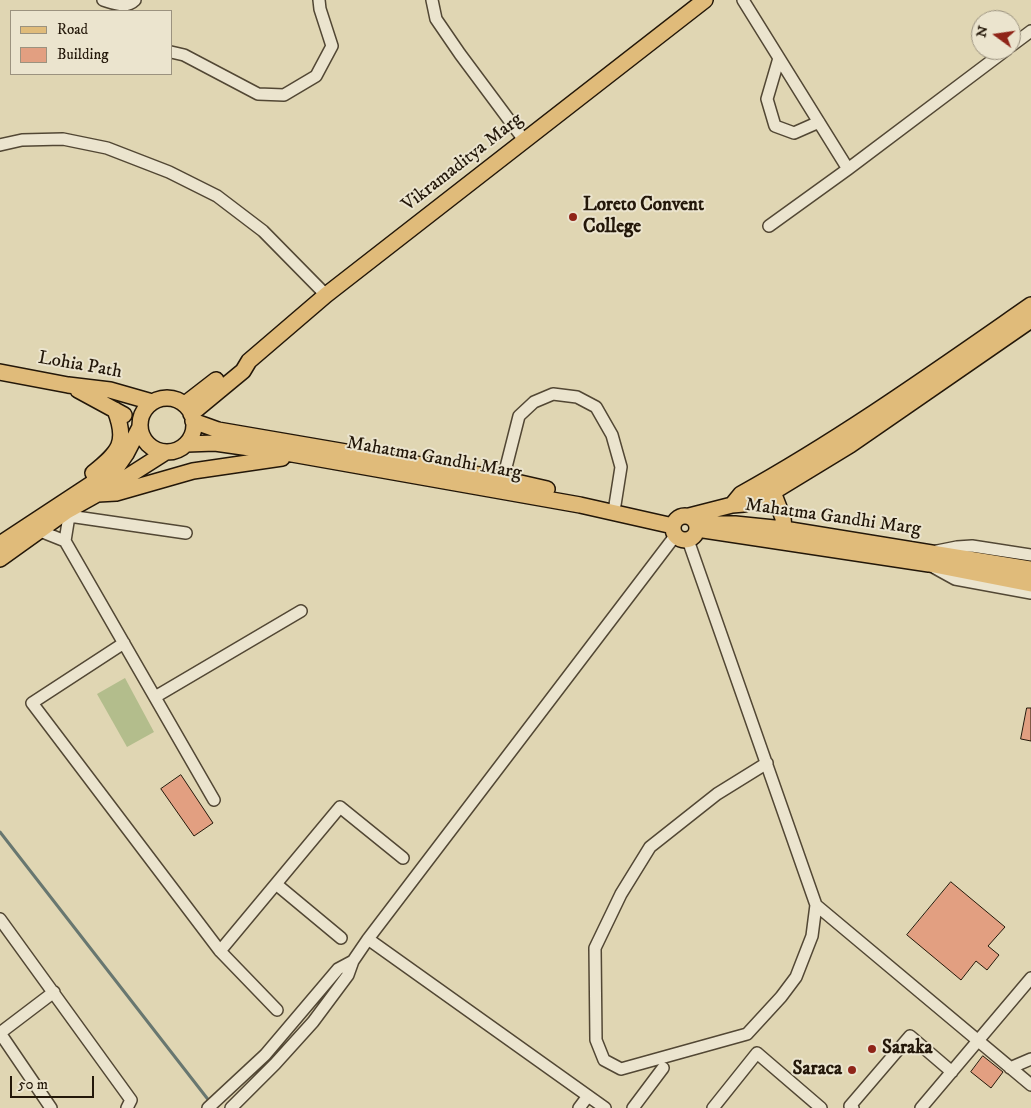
<!DOCTYPE html>
<style>
body{margin:0}
#map{position:relative;width:1031px;height:1108px;overflow:hidden;background:#e0d6b3;font-family:"IM FELL DW Pica",serif}
canvas{display:block}
.legend{position:absolute;left:10px;top:10px;width:162px;height:65px;box-sizing:border-box;background:#ebe4ce;border:1px solid #9b927f;margin:0;padding:6px 9px;list-style:none;font-size:15px;color:#231709}
.legend li{display:flex;align-items:center;gap:10px;height:25px}
.legend b{width:25px;border:1px solid #9b927f}
.north{position:absolute;left:971px;top:10px;width:50px;height:50px;box-sizing:border-box;background:#ebe4ce;border:1px solid #9b927f;border-radius:50%;rotate:284deg;font-size:14px;font-weight:700;line-height:20px;text-align:center;color:#231709}
.north::after{content:'';display:block;margin:auto;width:18px;height:22px;background:#8f2418;clip-path:polygon(50% 0,100% 100%,50% 72%,0 100%)}
.scale{position:absolute;left:10px;top:1076px;width:84px;height:22px;box-sizing:border-box;border:2px solid #231709;border-top:0;padding-left:6px;font-size:15px;line-height:18px;white-space:nowrap;color:#231709;-webkit-text-stroke:4px #ebe4ce;paint-order:stroke}
</style>
<div id="map">
<canvas width="1031" height="1108"></canvas>
<ul class="legend">
<li><b style="height:6px;background:#e0bb7a"></b>Road</li>
<li><b style="height:14px;background:#e29f81"></b>Building</li>
</ul>
<div class="north">N</div>
<div class="scale">50 m</div>
</div>
<script>
const context = document.querySelector('canvas').getContext('2d');
context.lineJoin = 'round';
function paint(path, color) { context.fillStyle = color; context.fill(path, 'evenodd'); }
function stroke(path, color, width, dash) { context.strokeStyle = color; context.lineWidth = width; context.lineCap = dash ? 'butt' : 'round'; context.setLineDash(dash || []); context.stroke(path); }
function label(font, color, halo, rows, align = 'center') {
  context.font = font + ' "IM FELL DW Pica",serif'; context.lineWidth = 4; context.setLineDash([]); context.textBaseline = 'middle'; context.strokeStyle = halo; context.fillStyle = color; for (const [text, x, y, turn = 0] of rows) {
    context.save(); context.translate(x, y); context.rotate((+turn || 0) * Math.PI / 180); context.textAlign = isNaN(turn) ? turn : align; if (halo) context.strokeText(text, 0, 0); context.fillText(text, 0, 0); context.restore();
  }
}
const green = new Path2D(`
 M125,678L154,732L127,747L97,694Z`);
const stream = new Path2D(`
 M0,832L210,1102`);
const building = new Path2D(`
 M1027,708H1031V741L1021,739Z
 M181,775L213,823L194,836L161,789Z
 M951,882L1005,927L988,946L999,955L987,970L976,961L961,980L907,935Z
 M983,1056L1003,1072L991,1088L971,1072Z`);
const minor = new Path2D(`
 M103,0C113,3 126,9 135,0
 M432,0L436,19L460,54L524,140
 M743,0L848,169
 M1011,46L1031,31
 M171,52L184,55L258,94L284,95L316,76L332,46L320,9L319,0
 M779,58L767,99L775,126L794,133L819,122
 M0,145L22,140L63,139L107,148L169,172L217,196L263,231L326,295
 M769,226L848,169L1006,50
 M503,479L519,416L534,402L553,394L577,397L596,407L612,435L621,467L615,505
 M69,516L186,533
 M42,529L45,533L65,541L69,516L67,511
 M688,540L816,905L812,936L796,977L781,997L747,1034L621,1069L604,1060L596,1040L595,948L621,894L650,847L717,794L767,763
 M65,541L214,800
 M937,551L957,547L972,546L1031,555
 M935,568L955,579L1031,593
 M124,643L32,703L220,951L277,1010
 M155,697L301,611
 M276,884L341,938
 M816,905L1031,1085
 M0,919L131,1100L127,1108
 M368,939L605,1108
 M220,951L340,807L403,858
 M0,1033L51,1108
 M0,1033L54,992
 M1010,1068L1031,1059
 M208,1108L265,1055L338,969L353,961
 M231,1108L275,1064L313,1022L348,975L353,961L368,939L675,536
 M579,1108L588,1096
 M633,1108L663,1068
 M713,1108L757,1053L821,1108
 M853,1108L850,1106L910,1036L952,1072
 M921,1108L1031,978`);
const major = new Path2D(`
 M0,372L68,385L110,390L152,402
 M78,390L124,415
 M140 425a27 27 0 1 1 54 0a27 27 0 1 1-54 0Z
 M185,404L216,380
 M191,414L243,371L249,361L326,295L705,0
 M193,421L218,430L503,479L547,489
 M187,444L215,443L292,454L580,505L673,526
 M93,473C119,452 128,443 115,410
 M773,492L783,518L784,529
 M98,494L116,493L193,471L282,458
 M732,505L741,494C842,438 936,371 1031,305
 M673 528a12 12 0 1 1 24 0a12 12 0 1 1-24 0Z
 M689,516L732,505L744,504L768,495L850,445L1031,320
 M708,524H735L784,529L1031,569
 M697,529L929,564L1031,584
 M0,544L117,467L126,454L140,427
 M0,559L67,511L119,482L166,452`);
const markers = [
 [573,217,5,"#8f2418"],
 [872,1049,5,"#8f2418"],
 [852,1070,5,"#8f2418"]
];
const streetNames = [
 ["Vikramaditya Marg",463,163,-38],
 ["Lohia Path",80,366,10],
 ["Mahatma Gandhi Marg",434,459,10],
 ["Mahatma Gandhi Marg",833,518,8]
];
const poiNames = [
 ["Loreto Convent",583,206],
 ["College",583,228],
 ["Saraka",882,1049],
 ["Saraca",842,1070,"right"]
];
paint(green, '#b3bd8c');
stroke(stream, '#687770', 3);
paint(building, '#e29f81');
stroke(building, '#231709', 1);
stroke(minor, '#524734', 14);
stroke(major, '#231709', 18);
stroke(minor, '#ebe4ce', 11);
stroke(major, '#e0bb7a', 15);
for (const [x, y, r, color] of markers) { const dot = new Path2D(); dot.arc(x, y, r, 0, 2 * Math.PI); context.fillStyle = color; context.fill(dot); stroke(dot, '#ebe4ce', 2); }
label('19px', '#231709', '#ebe4ce', streetNames);
label('bold 19px', '#231709', '#ebe4ce', poiNames, 'left');
</script>
